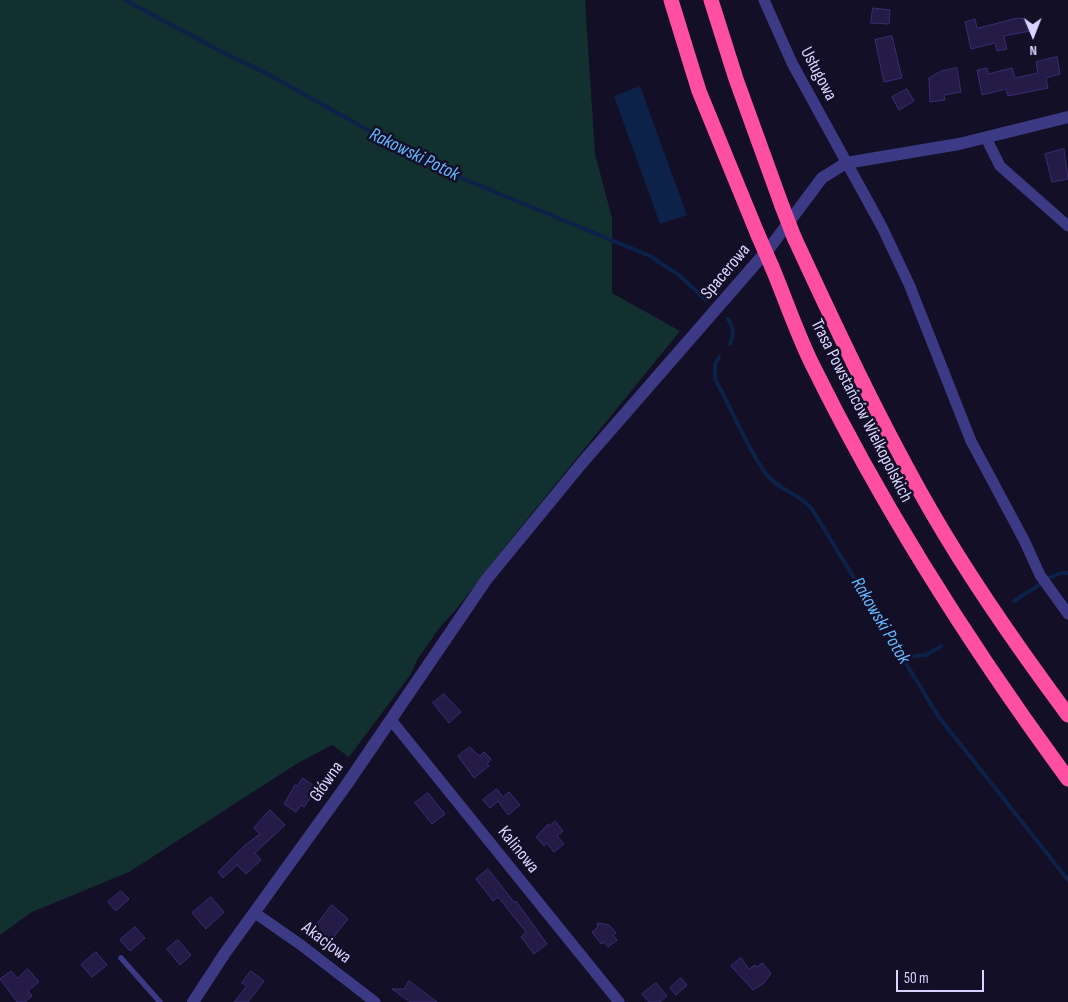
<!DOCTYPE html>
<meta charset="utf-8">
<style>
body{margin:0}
#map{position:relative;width:1068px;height:1002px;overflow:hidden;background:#130f26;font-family:"Sofia Sans Condensed",sans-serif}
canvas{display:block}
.north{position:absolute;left:1008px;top:10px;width:50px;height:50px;-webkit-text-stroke:4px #130f26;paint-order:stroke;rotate:179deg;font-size:14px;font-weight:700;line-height:20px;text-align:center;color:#d9d4ff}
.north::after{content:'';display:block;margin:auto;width:18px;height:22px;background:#d9d4ff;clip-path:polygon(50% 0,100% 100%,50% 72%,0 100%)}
.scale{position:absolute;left:896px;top:970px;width:88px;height:22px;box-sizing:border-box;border:2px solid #d9d4ff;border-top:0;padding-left:6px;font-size:15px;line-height:18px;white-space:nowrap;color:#d9d4ff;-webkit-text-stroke:4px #130f26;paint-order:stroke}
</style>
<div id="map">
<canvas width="1068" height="1002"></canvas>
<div class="north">N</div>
<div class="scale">50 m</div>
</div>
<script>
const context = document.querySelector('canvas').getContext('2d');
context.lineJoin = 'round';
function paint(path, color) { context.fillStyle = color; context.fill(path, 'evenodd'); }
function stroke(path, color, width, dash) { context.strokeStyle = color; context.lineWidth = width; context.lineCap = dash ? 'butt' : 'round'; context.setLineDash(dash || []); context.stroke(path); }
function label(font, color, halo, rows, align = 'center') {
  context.font = font + ' "Sofia Sans Condensed",sans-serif'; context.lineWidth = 5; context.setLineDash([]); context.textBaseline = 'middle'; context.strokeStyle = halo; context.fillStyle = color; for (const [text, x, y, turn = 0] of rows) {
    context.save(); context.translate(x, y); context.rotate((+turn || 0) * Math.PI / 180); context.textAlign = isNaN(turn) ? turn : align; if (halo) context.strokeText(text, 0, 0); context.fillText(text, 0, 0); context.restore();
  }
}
const green = new Path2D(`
 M0,0H585L595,154L612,218V293L680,331L516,533L454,612L440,627L417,660L411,674L349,757L332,745L298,763L129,872L32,912L0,935Z`);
const water = new Path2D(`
 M640,86L687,215L660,224L614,96Z`);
const stream = new Path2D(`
 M125,0L224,53L264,72L375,134L408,156L650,256L679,275L706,300
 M728,319C734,328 734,334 730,344
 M719,357L715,364V379C731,408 747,447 766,474C778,490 799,493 812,509L938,716L1068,880
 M1049,578L1061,573H1068
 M1014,601L1039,585
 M901,657L926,655L941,646`);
const building = new Path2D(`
 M873,8L890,10L889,24L871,23Z
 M1018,18L1027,19L1030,31L1004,36L1007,49L997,51L995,43L971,49L965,22L975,19L977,28Z
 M892,36L902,78L884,82L875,40Z
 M1057,57L1060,74L1046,78L1048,88L1008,96L1006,89L982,95L977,70L987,68L988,74L1012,68L1015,78L1038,73L1036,62Z
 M957,68L961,92L944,95L945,100L930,102L929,78L941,71Z
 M907,89L914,101L899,110L892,97Z
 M1064,149L1068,179L1052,182L1045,154Z
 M444,694L461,712L449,723L433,703Z
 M470,747L477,754L480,756L484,752L491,759L487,764L489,766L474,778L458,756Z
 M303,778L314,786L308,795L311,797L304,807L301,805L296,812L284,804L295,785L297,786Z
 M497,789L503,797L509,792L520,805L508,815L498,801L490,808L483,800Z
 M428,793L445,814L432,824L415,803Z
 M270,810L285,825L255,853L261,860L246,874L237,865L223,878L218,872L245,845L260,834L254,828Z
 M555,821L563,831L557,836L564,844L554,852L547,843L544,846L536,837L548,824L549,826Z
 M488,869L514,902L516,901L547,944L534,954L521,937L526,932L498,897L493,901L476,879Z
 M121,891L129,899L116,911L108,902Z
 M211,897L224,912L206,929L192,913Z
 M332,905L348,919L331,940L315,927Z
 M598,923L609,925L616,933L613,935L617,940L608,947L604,942L601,944L592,932L597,928Z
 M135,927L145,938L130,951L120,940Z
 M178,940L191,955L180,965L167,949Z
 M96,952L107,965L92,977L81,965Z
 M741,958L749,969L755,965L757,967L762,963L771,973L764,983L753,990L731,966Z
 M28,969L39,982L28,991L32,996L25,1002H17L0,979L11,971L17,978Z
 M251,971L264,981L248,1002H234L247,986L242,983Z
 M681,978L687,985L676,995L670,988Z
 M409,981L437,1002H410L392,989H404Z
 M656,983L667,996L660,1002H649L642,994Z`);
const service = new Path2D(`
 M121,958L160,1002`);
const minor = new Path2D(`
 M764,0L792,63L882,227L909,284L971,441L1024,540L1040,575L1068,614
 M986,138L1000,166L1068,226
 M391,720L619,1002
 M255,913L301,945L375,1002`);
const tertiary = new Path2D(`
 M193,1002L225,953L345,787L486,580L582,463L771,246L822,178L846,163L959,144L1068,117`);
const motorway = new Path2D(`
 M671,0L699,91L758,235
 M711,0L736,79L782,206
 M794,237C837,330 880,422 931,511C972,582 1019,649 1068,715
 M772,267C785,298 796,331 811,362C883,509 971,647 1068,779`);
const motorwayBridge = new Path2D(`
 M782,206L794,237
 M758,235L772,267`);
const streetNames = [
 ["Usługowa",818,74,62],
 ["Spacerowa",726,272,-50],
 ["Trasa Powstańców Wielkopolskich",861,411,63],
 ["Główna",327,782,-55],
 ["Kalinowa",518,850,51],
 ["Akacjowa",326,943,37]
];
const waterNames = [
 ["Rakowski Potok",414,155,26],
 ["Rakowski Potok",880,621,59]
];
paint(green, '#12302f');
paint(water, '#0c2248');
stroke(stream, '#0c2248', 4);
paint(building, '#241b47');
stroke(building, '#3b2d73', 1);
stroke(service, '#3d3a85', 5.5);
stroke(minor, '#3d3a85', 11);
stroke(tertiary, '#3d3a85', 12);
stroke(motorway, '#ff4fa3', 15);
stroke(motorwayBridge, '#ff4fa3', 15);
label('18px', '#d9d4ff', '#130f26', streetNames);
label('italic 19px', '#62b6ff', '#130f26', waterNames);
</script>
